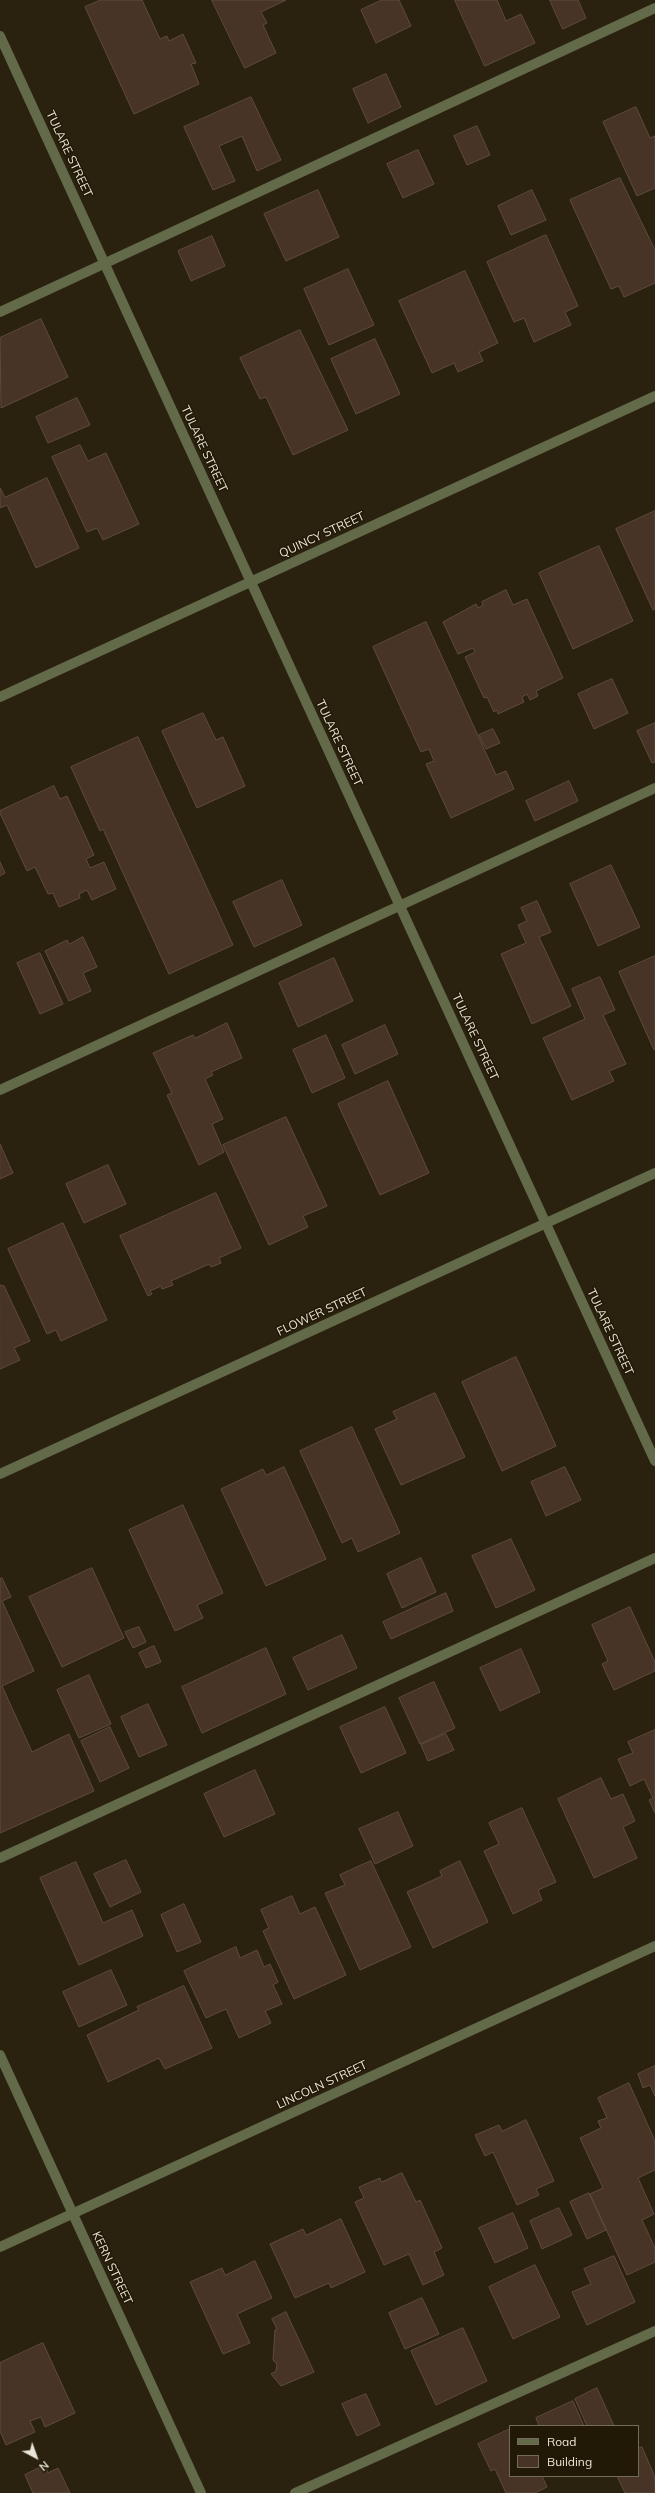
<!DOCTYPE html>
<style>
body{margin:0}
#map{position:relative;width:655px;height:2493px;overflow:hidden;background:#2a220f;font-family:Mulish,sans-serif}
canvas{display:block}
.legend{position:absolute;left:509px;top:2425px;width:130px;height:52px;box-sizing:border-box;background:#211906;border:1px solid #716b5a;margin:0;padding:5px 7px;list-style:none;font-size:12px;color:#eae5d8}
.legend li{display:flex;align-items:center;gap:8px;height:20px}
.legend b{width:20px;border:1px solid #716b5a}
.north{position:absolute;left:16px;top:2437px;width:40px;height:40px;-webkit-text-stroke:3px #211906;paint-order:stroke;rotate:139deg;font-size:11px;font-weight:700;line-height:16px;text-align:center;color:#eae5d8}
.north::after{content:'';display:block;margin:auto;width:14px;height:18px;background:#eae5d8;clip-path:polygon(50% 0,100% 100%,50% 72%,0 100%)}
</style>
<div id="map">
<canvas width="655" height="2493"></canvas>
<ul class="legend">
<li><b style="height:5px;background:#636a4a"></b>Road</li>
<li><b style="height:11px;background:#473427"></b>Building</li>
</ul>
<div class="north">N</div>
</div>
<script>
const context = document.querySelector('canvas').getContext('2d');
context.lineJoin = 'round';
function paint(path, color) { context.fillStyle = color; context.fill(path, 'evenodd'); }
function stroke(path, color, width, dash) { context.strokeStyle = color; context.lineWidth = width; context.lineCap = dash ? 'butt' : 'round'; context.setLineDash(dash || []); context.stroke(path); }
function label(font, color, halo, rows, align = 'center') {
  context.font = font + ' Mulish,sans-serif'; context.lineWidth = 3; context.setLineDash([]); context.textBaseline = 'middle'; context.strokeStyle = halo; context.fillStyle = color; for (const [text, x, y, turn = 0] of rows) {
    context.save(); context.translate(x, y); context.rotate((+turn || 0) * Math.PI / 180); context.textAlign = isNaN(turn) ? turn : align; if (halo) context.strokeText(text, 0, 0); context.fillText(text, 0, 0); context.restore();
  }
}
const building = new Path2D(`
 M101,0H142L160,39L167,36L169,41L183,34L196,63L191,64L199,84L134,114L85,7Z
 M212,0H286L261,12L267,23L263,25L276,53L245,68Z
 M382,0H399L411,26L376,43L361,10Z
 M455,0H497L506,21L521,14L535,43L485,66Z
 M550,0H578L586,18L563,29Z
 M386,74L401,107L368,123L353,89Z
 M251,97L281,160L257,171L242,136L219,146L235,181L213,190L184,127Z
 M636,107L650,138L655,136V188L637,196L603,122Z
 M477,126L490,155L467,165L454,136Z
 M418,150L434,184L403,198L387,164Z
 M620,178L655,250V283L624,297L619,286L611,289L570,200Z
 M318,190L339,237L286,261L264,214Z
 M532,190L546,220L511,235L498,206Z
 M546,235L578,306L565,312L571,325L534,342L524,318L514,322L487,262Z
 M212,236L225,266L191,281L178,251Z
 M348,269L374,325L329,345L304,289Z
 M465,271L498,343L479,352L483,361L458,372L454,363L432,373L399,301Z
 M41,319L68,377L1,408L0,338Z
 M300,330L348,430L293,455L266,397L260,399L240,358Z
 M375,339L400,394L356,414L331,359Z
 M77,398L90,425L48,443L36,417Z
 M80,445L88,461L106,453L139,524L103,540L97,528L87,532L52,457Z
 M47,478L79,548L36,568L7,505L0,508V488L5,497Z
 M655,511V609L653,610L616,529Z
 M599,546L633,621L573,649L539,573Z
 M506,590L513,605L527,599L563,678L536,691L538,696L530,700L527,694L522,697L524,702L498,714L497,710L494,712L487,697L484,698L465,657L475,652L473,648L458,654L443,622L476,604L478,608L483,605L482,602Z
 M426,622L496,775L506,771L514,789L451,818L426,764L434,761L429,749L421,752L373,647Z
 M612,679L628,713L594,729L578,694Z
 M203,713L216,740L223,737L245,786L197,808L162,731Z
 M655,723V762L652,763L637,731Z
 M493,729L500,743L486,749L479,735Z
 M138,737L233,945L169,974L103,829L100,831L71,767Z
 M569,781L578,801L535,821L526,801Z
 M54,786L60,799L67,796L94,855L86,859L90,868L104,862L116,889L92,900L87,890L79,894L80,898L59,907L53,893L48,894L35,867L27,871L0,813V811Z
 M0,862L5,873L0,876Z
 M611,865L640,927L598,946L570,884Z
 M282,880L302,925L254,947L233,902Z
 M537,901L551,932L539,937L571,1006L532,1024L501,954L526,943L518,925L527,921L521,908Z
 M83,937L97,967L83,973L91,991L69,1001L45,951L67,940L69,944Z
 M40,953L63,1004L40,1014L17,963Z
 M655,956V1049L654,1050L619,972Z
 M334,958L353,1001L298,1027L279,983Z
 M600,977L615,1010L603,1015L626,1064L609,1071L614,1081L572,1100L543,1038L585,1019L572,989Z
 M227,1023L242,1058L211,1072L213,1075L205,1079L223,1119L212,1124L224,1152L199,1165L167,1095L172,1093L153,1053L193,1035L195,1038Z
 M385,1025L398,1054L355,1074L342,1045Z
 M326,1035L345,1078L312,1093L293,1050Z
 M388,1081L429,1173L380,1195L338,1104Z
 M286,1117L327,1206L303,1216L308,1227L269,1245L223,1145Z
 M0,1144L13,1173L0,1179Z
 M108,1165L126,1204L84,1223L66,1184Z
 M216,1193L241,1248L219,1258L221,1263L211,1267L209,1264L171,1281L173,1285L162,1289L161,1286L150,1291L152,1294L148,1296L120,1236Z
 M63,1223L107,1320L61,1341L56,1330L47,1334L8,1249Z
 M0,1285L4,1286L30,1341L14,1348L20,1360L0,1369Z
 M516,1357L556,1446L502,1471L462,1382Z
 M435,1393L465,1457L401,1485L375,1429L397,1419L393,1412Z
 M352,1427L400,1533L358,1552L352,1538L342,1543L300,1451Z
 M284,1467L326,1559L266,1586L221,1489L263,1469L266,1475Z
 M565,1467L581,1500L546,1516L531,1482Z
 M183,1505L223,1593L197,1605L203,1618L175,1631L129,1530Z
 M511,1539L535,1590L496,1608L472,1556Z
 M421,1558L436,1592L402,1608L387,1574Z
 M92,1568L124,1638L62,1667L29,1597Z
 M2,1578L11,1597L2,1601L34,1671L2,1686L32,1752L69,1734L94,1791L0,1833V1579Z
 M446,1593L453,1611L391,1639L383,1622Z
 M630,1607L655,1662V1671L614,1690L602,1664L608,1661L592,1625Z
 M139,1627L146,1642L133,1648L125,1632Z
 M342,1635L357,1668L308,1690L293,1658Z
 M154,1646L161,1662L146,1668L139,1653Z
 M266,1648L286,1694L202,1733L182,1687Z
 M521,1649L540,1692L500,1711L480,1668Z
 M89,1675L111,1724L79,1738L57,1690Z
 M434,1682L455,1728L420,1744L399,1698Z
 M148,1704L167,1745L139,1757L121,1717Z
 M385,1707L406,1753L361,1773L340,1727Z
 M110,1727L129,1768L100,1782L81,1741Z
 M655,1730V1813L649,1800L653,1798L644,1779L630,1786L618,1759L633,1753L628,1742Z
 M446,1734L454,1750L428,1761L421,1745Z
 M255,1770L275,1814L224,1837L204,1794Z
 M601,1778L611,1799L623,1794L635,1821L623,1827L637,1858L594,1878L558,1799Z
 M522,1808L556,1882L538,1890L542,1900L513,1914L484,1851L499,1844L489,1823Z
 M398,1812L413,1846L375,1864L359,1829Z
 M126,1860L141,1892L110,1907L94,1874Z
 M371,1861L411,1947L360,1970L325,1893L345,1885L340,1875Z
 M460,1861L488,1922L433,1948L407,1892L442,1876L440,1871Z
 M76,1862L103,1923L132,1910L143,1936L79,1965L40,1878Z
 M292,1896L300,1914L315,1907L346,1975L294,1999L263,1931L269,1928L261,1910Z
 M184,1904L201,1942L177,1952L161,1915Z
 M236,1947L240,1958L257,1950L264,1967L270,1964L278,1982L273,1985L282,2004L265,2011L271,2023L239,2038L226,2009L206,2018L184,1971Z
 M111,1970L127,2005L79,2027L63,1992Z
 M184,1986L212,2048L165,2069L159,2058L108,2082L87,2035L139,2010L137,2007Z
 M655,2066V2096L650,2085L643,2088L638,2074Z
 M629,2083L655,2141V2170L638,2178L654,2214L642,2220L655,2248V2262L627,2275L590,2194L603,2188L580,2138L601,2128L598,2121L607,2118L598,2098Z
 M526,2120L554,2181L536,2189L539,2195L517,2205L493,2152L485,2156L475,2135L499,2125L502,2131Z
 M402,2173L416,2202L420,2200L442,2248L434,2252L444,2275L423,2285L409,2254L384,2265L355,2202L364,2198L359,2187L380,2178L381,2182Z
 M589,2193L606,2230L587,2239L570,2202Z
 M559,2208L572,2235L542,2249L530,2221Z
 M513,2213L528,2248L495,2263L479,2228Z
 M341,2219L365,2272L331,2288L329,2283L295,2298L270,2244L303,2229L306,2235Z
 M614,2256L635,2302L587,2325L572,2292L591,2284L584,2269Z
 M255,2261L272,2298L237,2314L250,2343L223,2354L190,2282L222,2268L225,2275Z
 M535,2265L560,2317L513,2339L489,2287Z
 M422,2298L439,2334L405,2349L389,2313Z
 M286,2312L314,2372L281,2386L271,2374L276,2371L277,2364L273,2360L275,2330L277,2329L272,2319Z
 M463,2328L487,2381L436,2405L411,2351Z
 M43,2343L75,2413L45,2427L41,2417L30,2421L35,2432L6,2445L0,2431V2363Z
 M597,2388L614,2426H587L575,2399Z
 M366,2394L380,2425L357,2436L342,2404Z
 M573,2401L584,2426H539L536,2418Z
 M510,2429V2476H542L547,2487L535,2493H506L495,2469L491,2471L478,2444Z
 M642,2447L655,2477V2493H625L617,2476H638V2449Z
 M45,2465L48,2473L58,2468L70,2493H33L25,2475Z`);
const lane = new Path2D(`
 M0,312L655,8
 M0,1090L655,788
 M0,1858L655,1558
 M295,2493L655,2331`);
const street = new Path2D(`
 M0,36L655,1461
 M0,697L655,396
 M0,1474L655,1173
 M0,2055L201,2493
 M0,2247L655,1946`);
const streetNames = [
 ["TULARE STREET",69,154,65],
 ["TULARE STREET",204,449,65],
 ["QUINCY STREET",322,535,-25],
 ["TULARE STREET",339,743,65],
 ["TULARE STREET",475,1037,65],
 ["FLOWER STREET",322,1312,-25],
 ["TULARE STREET",610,1332,65],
 ["LINCOLN STREET",322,2085,-25],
 ["KERN STREET",112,2268,65]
];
paint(building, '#473427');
stroke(building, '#5f4b3d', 1);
stroke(lane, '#636a4a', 10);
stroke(street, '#636a4a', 10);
label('12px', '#eae5d8', '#211906', streetNames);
</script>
